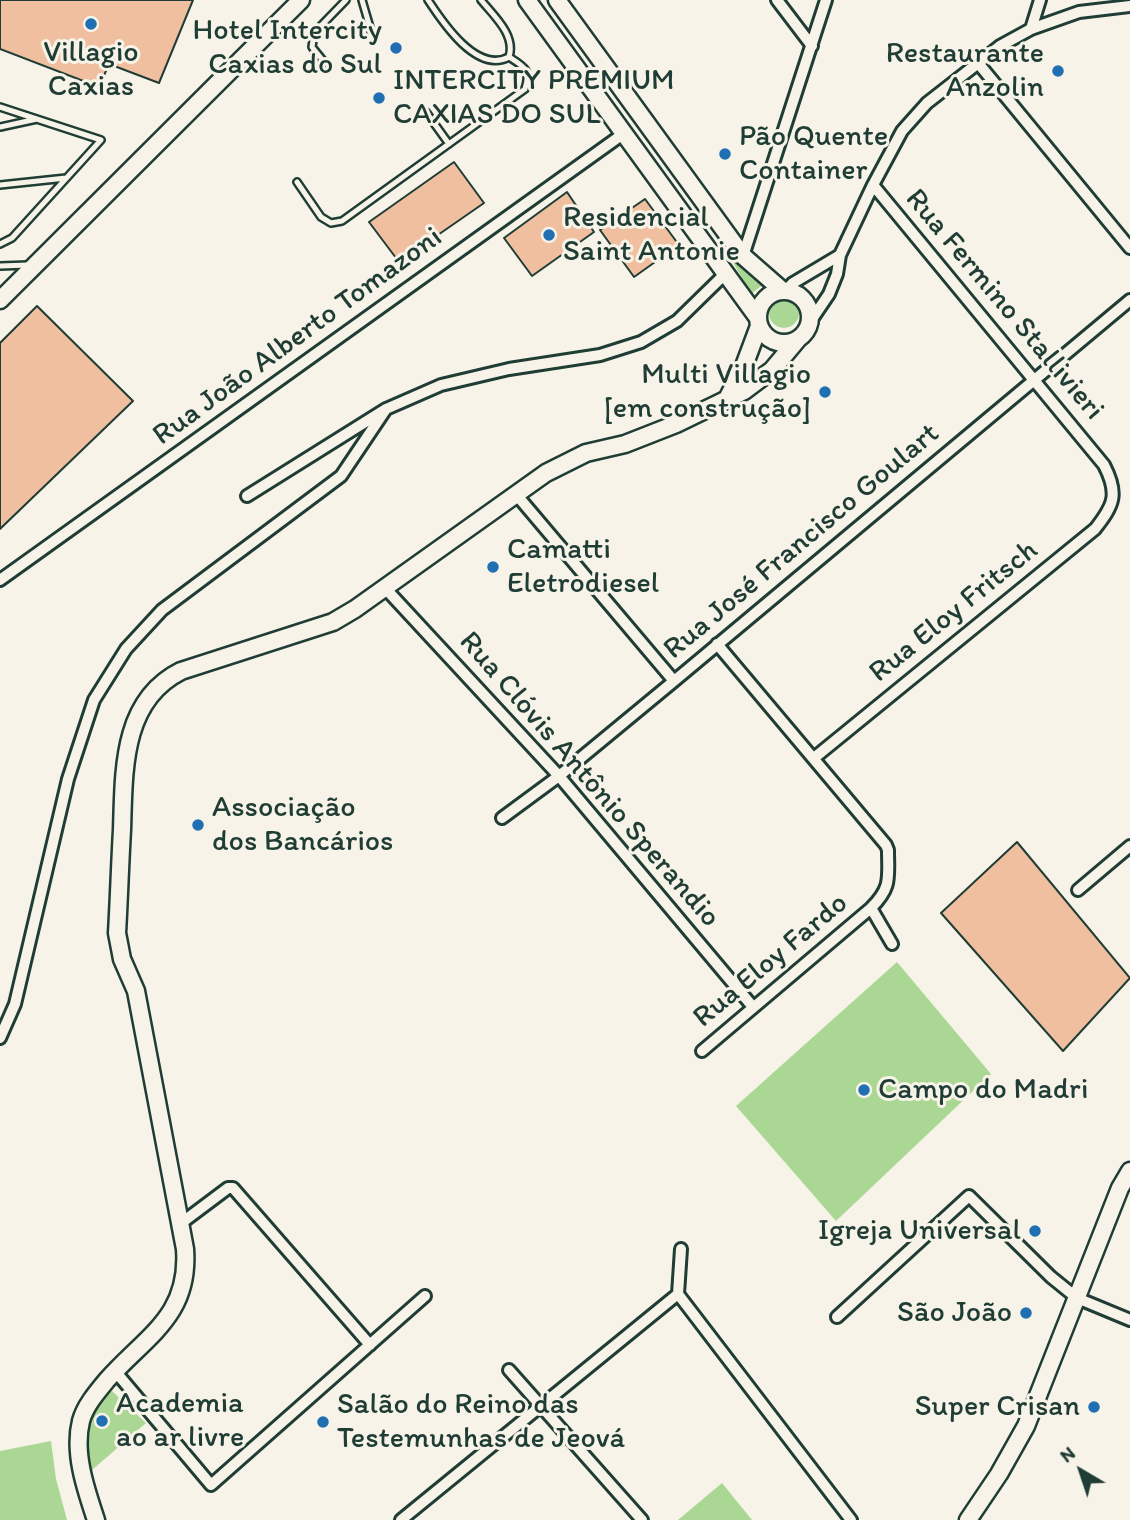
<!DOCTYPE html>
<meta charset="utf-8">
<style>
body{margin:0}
#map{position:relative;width:1130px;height:1520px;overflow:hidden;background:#f7f3e8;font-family:Itim,sans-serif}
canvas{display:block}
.north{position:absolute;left:1046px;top:1436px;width:70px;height:70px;-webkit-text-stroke:5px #f7f3e8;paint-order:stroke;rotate:321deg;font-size:19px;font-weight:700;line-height:28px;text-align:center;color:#1f3d34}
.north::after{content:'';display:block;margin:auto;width:24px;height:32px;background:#1f3d34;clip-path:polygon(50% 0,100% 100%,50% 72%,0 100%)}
</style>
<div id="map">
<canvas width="1130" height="1520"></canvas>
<div class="north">N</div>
</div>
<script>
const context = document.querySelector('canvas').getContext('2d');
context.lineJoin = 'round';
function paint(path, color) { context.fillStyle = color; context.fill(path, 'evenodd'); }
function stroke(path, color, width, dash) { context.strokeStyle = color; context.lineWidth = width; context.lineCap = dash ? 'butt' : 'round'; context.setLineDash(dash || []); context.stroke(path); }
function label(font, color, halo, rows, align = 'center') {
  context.font = font + ' Itim,sans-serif'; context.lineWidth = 6; context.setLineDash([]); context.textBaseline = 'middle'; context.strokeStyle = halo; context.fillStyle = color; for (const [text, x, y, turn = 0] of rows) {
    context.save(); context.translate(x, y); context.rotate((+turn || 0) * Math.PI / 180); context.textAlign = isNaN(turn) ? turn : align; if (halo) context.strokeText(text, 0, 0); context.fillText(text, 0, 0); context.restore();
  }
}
const green = new Path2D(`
 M730,257L765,283L751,294Z
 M769 313a15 15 0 1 1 30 0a15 15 0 1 1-30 0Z
 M897,962L991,1074L836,1221L736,1106Z
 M112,1391L146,1423L84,1477C85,1440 78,1416 112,1391Z
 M51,1441L56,1479L67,1520H0V1451Z
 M722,1483L752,1520H678Z`);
const building = new Path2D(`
 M0,0H193L159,83L109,64L99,87L0,49Z
 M454,162L484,203L399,262L369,222Z
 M567,192L594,232L532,276L504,238Z
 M645,199L679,245L634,277L600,230Z
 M37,306L133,401L0,529V343Z
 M1017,842L1130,978L1063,1051L941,913Z`);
const lane = new Path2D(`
 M362,0L371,31
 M428,0C443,23 477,74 509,57C516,35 494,16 481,0
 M325,63L312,47L314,33L346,0
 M0,107L101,140L12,238L0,244
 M426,112L449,144
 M0,127L37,119
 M297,182L321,217L331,223L342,221L525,89C531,70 525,67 509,57
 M0,185L66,178
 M0,266L28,265`);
const street = new Path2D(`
 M777,0L812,46
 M1031,29L1040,0
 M978,63L1130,248
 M743,256L826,0
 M785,291L793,283L840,255
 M808,325L829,294L837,274L840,255L873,185L902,131L927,103L1000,46L1031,29L1079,12L1130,6
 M515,493L674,681
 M247,496L386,409L441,385L509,369L600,355L641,342L677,321L725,274
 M0,580L623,134
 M385,588L559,776L753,1007
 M814,758L1095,529C1114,505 1119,494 1104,465L873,185
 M502,818L559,776L674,681L1130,300
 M1078,890L1130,846
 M871,908L892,944
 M0,1038L15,1004L68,779L94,700L126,649L162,610L341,476L386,409
 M702,1051L871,908C892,887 888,878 888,850L886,845L717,644
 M180,1224L228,1188H233L370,1345
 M678,1294L851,1520
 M837,1317L969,1196L1051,1277L1077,1298L1130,1320
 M509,1370L642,1520
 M115,1371L211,1485L425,1296
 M401,1520L678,1294L681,1249`);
const secondary = new Path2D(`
 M527,0L758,318
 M557,0L743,256L783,291
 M758 317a26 26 0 1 1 52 0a26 26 0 1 1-52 0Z
 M0,300L301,0
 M727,399L744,366L759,326
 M96,1520C86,1490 73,1453 81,1421C85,1406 97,1392 107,1380C146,1336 190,1316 185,1249L136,991L122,959L117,933C119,899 120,864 122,830C124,772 121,701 181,671L333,622L355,609L546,473L586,453L625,444L676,424L744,391L772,370L798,339
 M968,1520L999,1474L1026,1426L1120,1188L1130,1171`);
const markers = [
 [91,24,7,"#1f6fb2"],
 [396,48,7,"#1f6fb2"],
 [1058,71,7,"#1f6fb2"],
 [379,98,7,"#1f6fb2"],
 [725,154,7,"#1f6fb2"],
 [549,235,7,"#1f6fb2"],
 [825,392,7,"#1f6fb2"],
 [493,567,7,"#1f6fb2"],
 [198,825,7,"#1f6fb2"],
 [864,1090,7,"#1f6fb2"],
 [1035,1231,7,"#1f6fb2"],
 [1026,1313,7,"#1f6fb2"],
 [1094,1407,7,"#1f6fb2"],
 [102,1421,7,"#1f6fb2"],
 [323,1422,7,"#1f6fb2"]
];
const poiNames = [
 ["Hotel Intercity",382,31,"right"],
 ["Caxias do Sul",382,65,"right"],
 ["Villagio",91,53,"center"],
 ["Caxias",91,87,"center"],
 ["Restaurante",1044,54,"right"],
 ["Anzolin",1044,88,"right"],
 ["INTERCITY PREMIUM",393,81],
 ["CAXIAS DO SUL",393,115],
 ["Pão Quente",739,137],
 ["Container",739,171],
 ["Residencial",563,218],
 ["Saint Antonie",563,252],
 ["Multi Villagio",811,375,"right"],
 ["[em construção]",811,409,"right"],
 ["Camatti",507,550],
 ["Eletrodiesel",507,584],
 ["Associação",212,808],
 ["dos Bancários",212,842],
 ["Campo do Madri",878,1090],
 ["Igreja Universal",1021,1231,"right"],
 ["São João",1012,1313,"right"],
 ["Academia",116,1404],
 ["ao ar livre",116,1438],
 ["Salão do Reino das",337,1405],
 ["Testemunhas de Jeová",337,1439],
 ["Super Crisan",1080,1407,"right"]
];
const streetNames = [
 ["Rua Fermino Stallivieri",1004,305,50],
 ["Rua João Alberto Tomazoni",298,337,-36],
 ["Rua José Francisco Goulart",802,542,-40],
 ["Rua Eloy Fritsch",954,612,-39],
 ["Rua Clóvis Antônio Sperandio",589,780,49],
 ["Rua Eloy Fardo",771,961,-40]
];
paint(green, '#abd795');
paint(building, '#efbf9f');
stroke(building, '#1f3d34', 2);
stroke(lane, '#1f3d34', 10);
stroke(street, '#1f3d34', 16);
stroke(secondary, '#1f3d34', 21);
stroke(lane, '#f7f3e8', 5);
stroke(street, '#f7f3e8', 10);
stroke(secondary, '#f7f3e8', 16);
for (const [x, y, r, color] of markers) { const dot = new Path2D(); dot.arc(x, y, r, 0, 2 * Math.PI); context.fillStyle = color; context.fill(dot); stroke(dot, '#f7f3e8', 2.5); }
label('30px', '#1f3d34', '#f7f3e8', poiNames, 'left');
label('30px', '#1f3d34', '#f7f3e8', streetNames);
</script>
